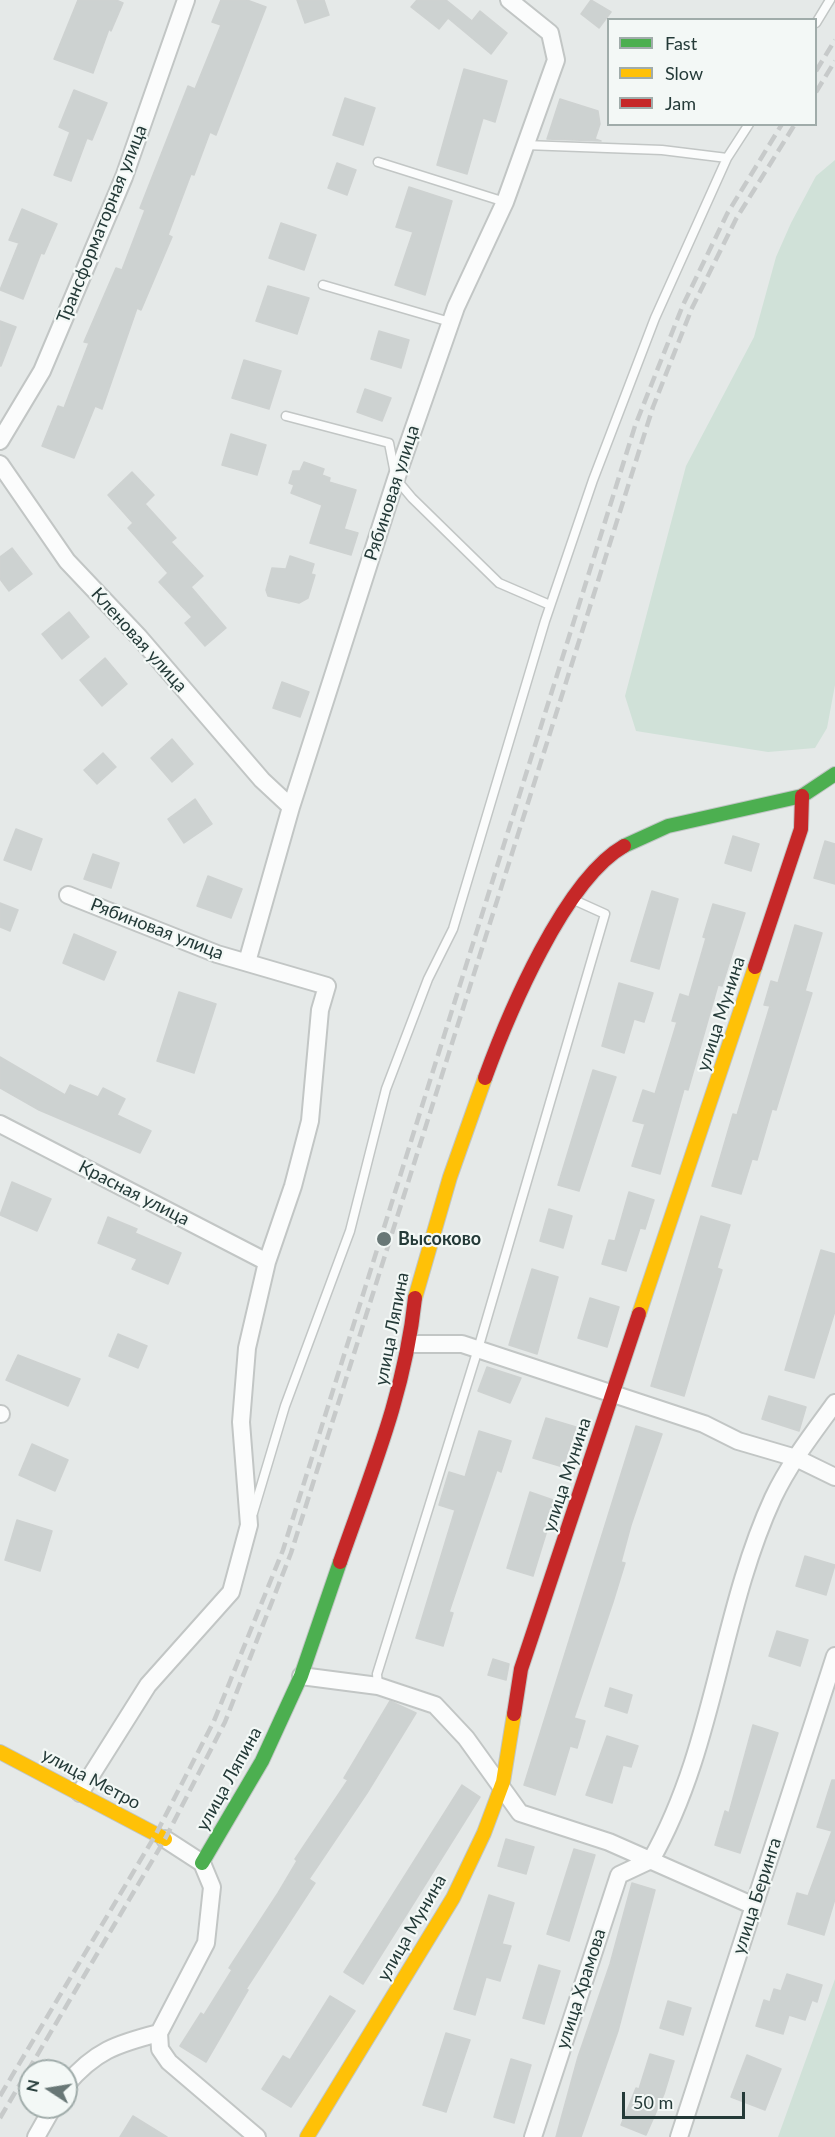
<!DOCTYPE html>
<meta charset="utf-8">
<style>
body{margin:0}
#map{position:relative;width:835px;height:2137px;overflow:hidden;background:#e5e9e8;font-family:Lato,sans-serif}
canvas{display:block}
.legend{position:absolute;left:607px;top:18px;width:210px;height:108px;box-sizing:border-box;background:#f3f8f6;border:2px solid #a0acaa;margin:0;padding:8px 10px;list-style:none;font-size:18px;color:#243a38}
.legend li{display:flex;align-items:center;gap:12px;height:30px}
.legend b{width:30px;border:2px solid #a0acaa}
.north{position:absolute;left:18px;top:2059px;width:60px;height:60px;box-sizing:border-box;background:#f3f8f6;border:2px solid #a0acaa;border-radius:50%;rotate:282deg;font-size:16px;font-weight:700;line-height:24px;text-align:center;color:#243a38}
.north::after{content:'';display:block;margin:auto;width:21px;height:27px;background:#687776;clip-path:polygon(50% 0,100% 100%,50% 72%,0 100%)}
.scale{position:absolute;left:622px;top:2092px;width:123px;height:27px;box-sizing:border-box;border:3px solid #243a38;border-top:0;padding-left:8px;font-size:18px;line-height:21px;white-space:nowrap;color:#243a38;-webkit-text-stroke:4px #f3f8f6;paint-order:stroke}
</style>
<div id="map">
<canvas width="835" height="2137"></canvas>
<ul class="legend">
<li><b style="height:8px;background:#4caf50"></b>Fast</li>
<li><b style="height:8px;background:#ffc107"></b>Slow</li>
<li><b style="height:8px;background:#c62828"></b>Jam</li>
</ul>
<div class="north">N</div>
<div class="scale">50 m</div>
</div>
<script>
const context = document.querySelector('canvas').getContext('2d');
context.lineJoin = 'round';
function paint(path, color) { context.fillStyle = color; context.fill(path, 'evenodd'); }
function stroke(path, color, width, dash) { context.strokeStyle = color; context.lineWidth = width; context.lineCap = dash ? 'butt' : 'round'; context.setLineDash(dash || []); context.stroke(path); }
function label(font, color, halo, rows, align = 'center') {
  context.font = font + ' Lato,sans-serif'; context.lineWidth = 4.5; context.setLineDash([]); context.textBaseline = 'middle'; context.strokeStyle = halo; context.fillStyle = color; for (const [text, x, y, turn = 0] of rows) {
    context.save(); context.translate(x, y); context.rotate((+turn || 0) * Math.PI / 180); context.textAlign = isNaN(turn) ? turn : align; if (halo) context.strokeText(text, 0, 0); context.fillText(text, 0, 0); context.restore();
  }
}
const green = new Path2D(`
 M835,160V685L827,728L815,748L768,752L636,731L625,696L686,466L754,337L776,257L791,223L816,176Z
 M835,1979V2137H778Z`);
const building = new Path2D(`
 M78,0H116L123,3L111,31L109,29L93,73L54,59Z
 M221,0H247L266,7L216,135L210,132L194,175L191,174L168,235L172,237L141,310L137,308L102,409L95,406L74,458L42,446L58,406L64,408L89,343L84,342L116,268L122,270L145,210L140,208L188,86L195,89L221,25L212,22Z
 M297,0H324L329,15L305,23Z
 M417,0H446L472,21L480,11L507,33L491,54L448,18L439,29L411,7Z
 M591,0L611,12L599,28L581,14Z
 M464,69L507,81L495,122L483,118L467,174L437,165Z
 M74,90L107,103L92,140L87,138L71,181L54,175L70,132L59,127Z
 M345,98L375,108L363,145L333,135Z
 M560,99L598,111L600,124L595,139L601,141L547,139Z
 M337,163L356,170L347,195L328,188Z
 M409,187L452,201L425,295L395,285L413,232L396,227Z
 M22,209L57,224L44,254L41,253L23,299L0,290L19,243L9,240Z
 M281,223L316,235L304,270L269,258Z
 M268,286L309,298L297,334L256,321Z
 M0,321L16,327L1,366H0Z
 M379,331L409,340L401,368L371,359Z
 M244,360L281,371L269,409L232,398Z
 M365,389L391,398L382,421L357,412Z
 M231,434L266,445L257,475L222,465Z
 M304,462L324,469L322,475L330,478L329,482L356,490L344,529L358,533L351,555L310,543L322,505L291,493L294,485L289,483L293,471H300Z
 M132,472L154,495L145,504L176,538L171,542L203,576L191,587L226,628L205,646L185,623L192,617L159,582L168,573L128,528L133,523L108,495Z
 M12,548L32,574L9,591L0,579V557Z
 M290,556L314,564L311,574L315,575L308,598L299,603L268,596L266,590L272,568L286,569Z
 M69,612L89,637L62,659L42,634Z
 M105,658L127,684L102,706L80,680Z
 M282,682L309,692L300,717L273,708Z
 M172,739L193,764L172,782L151,758Z
 M103,753L116,767L97,784L84,770Z
 M195,799L212,824L184,843L168,819Z
 M16,829L42,839L31,870L4,860Z
 M733,836L759,844L751,871L725,863Z
 M825,841L835,844V884L814,878Z
 M93,854L119,863L111,888L84,879Z
 M208,876L242,889L231,918L197,906Z
 M652,891L678,899L659,969L631,961Z
 M0,903L18,910L10,931L0,927Z
 M713,904L745,913L722,986L718,985L688,1090L684,1089L660,1174L632,1166L645,1124L633,1121L643,1090L655,1094L677,1022L672,1021L680,994L689,997L706,938L703,937Z
 M795,925L822,933L805,991L812,993L776,1110L772,1109L757,1160L752,1159L741,1194L712,1186L733,1114L737,1115L770,1006L764,1005L771,981L778,983Z
 M74,934L116,952L104,980L63,963Z
 M619,983L653,993L644,1022L634,1019L624,1053L602,1046Z
 M179,992L216,1004L194,1073L157,1061Z
 M0,1057L65,1095L70,1085L98,1097L103,1088L125,1099L117,1115L151,1131L140,1153L39,1110L0,1088Z
 M593,1070L616,1077L579,1191L558,1185Z
 M12,1182L51,1199L37,1231L0,1215Z
 M629,1192L654,1200L645,1229L640,1228L626,1271L602,1264L609,1240L615,1241Z
 M549,1209L572,1216L563,1248L540,1241Z
 M701,1216L730,1225L717,1268L722,1270L684,1396L651,1386Z
 M108,1217L137,1229L135,1233L181,1253L168,1284L132,1269L137,1259L98,1243Z
 M821,1250L835,1254V1311L814,1378L785,1370Z
 M532,1269L558,1277L537,1354L509,1345Z
 M590,1298L619,1307L607,1347L578,1338Z
 M118,1334L147,1346L138,1368L109,1356Z
 M18,1355L80,1379L68,1406L6,1380Z
 M487,1367L521,1378L510,1403L478,1391Z
 M769,1396L806,1407L799,1431L762,1419Z
 M546,1418L576,1427L563,1467L533,1458Z
 M636,1426L662,1434L631,1525L621,1562L625,1563L613,1602L574,1718L585,1721L577,1748L570,1746L555,1795L524,1785Z
 M479,1431L511,1441L501,1472L497,1470L466,1561L449,1612L453,1613L443,1646L416,1638L455,1510L439,1505L449,1472L465,1477Z
 M32,1444L68,1460L55,1491L19,1475Z
 M530,1492L556,1501L533,1576L507,1568Z
 M17,1520L52,1531L40,1571L5,1560Z
 M805,1556L835,1565L826,1595L796,1586Z
 M777,1631L808,1640L800,1666L769,1656Z
 M493,1659L509,1664L506,1680L488,1675Z
 M610,1688L632,1695L627,1713L605,1706Z
 M390,1701L416,1713L367,1793L309,1879L315,1883L246,1989L248,1990L206,2062L180,2046L201,2013L204,2015L232,1970L229,1968L278,1893L297,1861L295,1859L348,1780L344,1778Z
 M753,1725L778,1733L740,1853L715,1845L725,1811L729,1813Z
 M607,1736L638,1746L631,1767L623,1765L612,1803L586,1795Z
 M832,1780H835V1899L824,1935L788,1924L797,1893L808,1896L832,1831L817,1827Z
 M462,1785L480,1797L363,1984L344,1972Z
 M506,1839L534,1847L526,1874L498,1866Z
 M574,1849L595,1855L569,1941L547,1934Z
 M632,1883L655,1890L618,2031L581,2137H556L578,2057L610,1964Z
 M489,1895L514,1903L502,1944L511,1946L500,1981L486,1977L475,2015L454,2009Z
 M539,1965L560,1971L544,2024L523,2018Z
 M787,1974L822,1985L817,2002L812,2000L805,2020L789,2015L783,2034L756,2026L764,2000L770,2002L774,1989L781,1991Z
 M330,1996L355,2011L291,2107L262,2089L283,2056L290,2060Z
 M668,2001L691,2008L683,2035L660,2028Z
 M446,2033L470,2040L446,2112L423,2105Z
 M650,2054L674,2061L664,2094L646,2135L621,2125L636,2088L639,2089Z
 M747,2055L781,2069L765,2110L731,2097Z
 M511,2059L531,2065L514,2123L494,2117Z
 M133,2116L167,2137H120Z`);
const lane = new Path2D(`
 M816,23L830,0
 M727,158L749,124
 M378,162L505,202
 M323,285L450,322
 M286,416L389,443L396,479L412,498L499,583L550,605
 M253,1513L285,1406L350,1231L386,1089L428,979L453,929L545,621L593,480L655,318L727,158L662,150L525,145
 M378,1686L377,1674L478,1349L605,914L574,900`);
const street = new Path2D(`
 M0,441L42,371L124,177L186,0
 M0,464L67,561L139,637L262,780L291,807
 M68,895L217,954L327,986L320,1010L310,1121L293,1186L267,1262L247,1348L241,1422L249,1525L231,1592L148,1685L80,1793
 M247,962L291,807L396,479L456,307L505,202L556,60L550,33L509,0
 M0,1124L267,1262
 M410,1344H462L704,1424L738,1441L796,1458L835,1477
 M0,1414H1
 M301,1676L378,1686L435,1705L466,1738L520,1813L609,1842L754,1906
 M165,1839L202,1863L212,1887L206,1943L159,2033L160,2049L169,2062L257,2137
 M651,1860C715,1748 720,1613 773,1498C789,1464 813,1433 835,1403
 M66,2085C95,2051 116,2044 159,2033
 M36,2137L53,2107
 M533,2137L619,1875L651,1860
 M679,2137L835,1656`);
const fast = new Path2D(`
 M624,846L668,826L802,796L835,774
 M202,1863L262,1761L301,1676L340,1562`);
const slow = new Path2D(`
 M415,1298L450,1177L485,1078
 M639,1314L755,967
 M0,1752L165,1839
 M307,2137L453,1898L484,1833L503,1782L514,1714`);
const jam = new Path2D(`
 M755,967L801,829L802,796
 M485,1078C508,1015 564,880 624,846
 M340,1562C371,1473 405,1393 415,1298
 M514,1714L521,1669L639,1314`);
const rail = new Path2D(`
 M816,71L835,40
 M816,92L835,61
 M0,2096L156,1834L214,1721L283,1550L635,426L683,305L727,214L782,124
 M0,2118L165,1839L225,1722L291,1553L653,407L692,308L736,219L795,124`);
const markers = [
 [384,1239,8,"#687776"]
];
const streetNames = [
 ["Трансформаторная улица",102,224,-68],
 ["Рябиновая улица",392,493,-72],
 ["Кленовая улица",139,640,48],
 ["Рябиновая улица",157,929,21],
 ["улица Мунина",721,1014,-72],
 ["Красная улица",134,1193,27],
 ["улица Ляпина",392,1329,-79],
 ["улица Мунина",567,1475,-72],
 ["улица Метро",91,1779,28],
 ["улица Ляпина",229,1779,-61],
 ["улица Беринга",757,1896,-72],
 ["улица Мунина",412,1928,-60],
 ["улица Храмова",581,1989,-72]
];
const poiNames = [
 ["Высоково",398,1239]
];
paint(green, '#d0e1d8');
paint(building, '#cdd2d1');
stroke(building, '#ced2d1', 1.5);
stroke(lane, '#c2c6c5', 11);
stroke(street, '#c2c6c5', 20);
stroke(fast, '#c0c6c5', 16);
stroke(slow, '#c0c6c5', 16);
stroke(jam, '#c0c6c5', 16);
stroke(lane, '#fbfcfc', 8);
stroke(street, '#fbfcfc', 16);
stroke(fast, '#4caf50', 14);
stroke(slow, '#ffc107', 14);
stroke(jam, '#c62828', 14);
stroke(rail, '#c7caca', 4.5, [12, 6]);
for (const [x, y, r, color] of markers) { const dot = new Path2D(); dot.arc(x, y, r, 0, 2 * Math.PI); context.fillStyle = color; context.fill(dot); stroke(dot, '#f3f8f6', 2); }
label('18px', '#243a38', '#f3f8f6', streetNames);
label('bold 18px', '#243a38', '#f3f8f6', poiNames, 'left');
</script>
